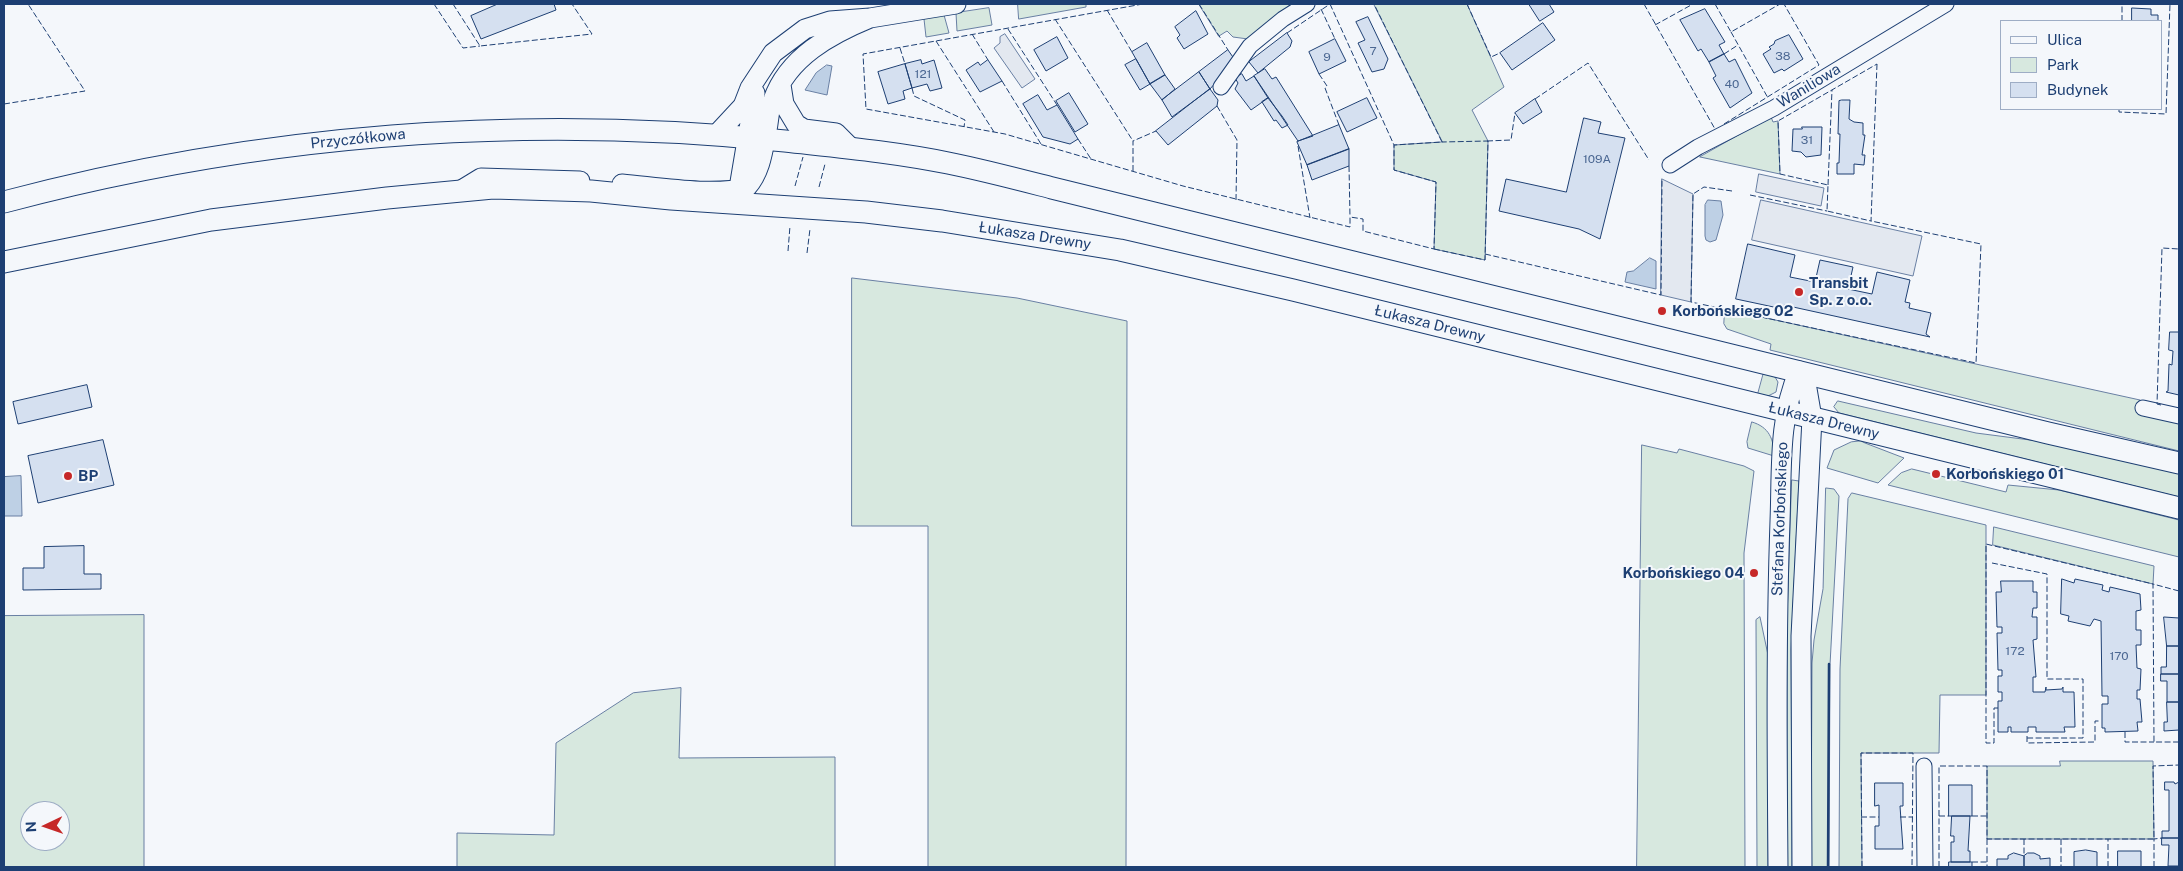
<!DOCTYPE html>
<meta charset="utf-8">
<style>
body{margin:0}
#map{position:relative;width:2183px;height:871px;overflow:hidden;background:#f4f7fb;font-family:"Public Sans",sans-serif}
canvas{display:block}
.frame{position:absolute;inset:0;border:5px solid #1d3f73;pointer-events:none}
.legend{position:absolute;left:2000px;top:20px;width:162px;height:90px;box-sizing:border-box;background:#f4f7fb;border:1px solid #9eadc5;margin:0;padding:6px 9px;list-style:none;font-size:15px;color:#1d3f73}
.legend li{display:flex;align-items:center;gap:10px;height:25px}
.legend b{width:25px;border:1px solid #9eadc5}
.north{position:absolute;left:20px;top:801px;width:50px;height:50px;box-sizing:border-box;background:#f4f7fb;border:1px solid #9eadc5;border-radius:50%;rotate:267deg;font-size:14px;font-weight:700;line-height:20px;text-align:center;color:#1d3f73}
.north::after{content:'';display:block;margin:auto;width:18px;height:22px;background:#c62828;clip-path:polygon(50% 0,100% 100%,50% 72%,0 100%)}
</style>
<div id="map">
<canvas width="2183" height="871"></canvas>
<div class="frame"></div>
<ul class="legend">
<li><b style="height:6px;background:#f4f7fb"></b>Ulica</li>
<li><b style="height:14px;background:#d7e8df"></b>Park</li>
<li><b style="height:14px;background:#d5e0f0"></b>Budynek</li>
</ul>
<div class="north">N</div>
</div>
<script>
const context = document.querySelector('canvas').getContext('2d');
context.lineJoin = 'round';
function paint(path, color) { context.fillStyle = color; context.fill(path, 'evenodd'); }
function stroke(path, color, width, dash) { context.strokeStyle = color; context.lineWidth = width; context.lineCap = dash ? 'butt' : 'round'; context.setLineDash(dash || []); context.stroke(path); }
function label(font, color, halo, rows, align = 'center') {
  context.font = font + ' "Public Sans",sans-serif'; context.lineWidth = 4; context.setLineDash([]); context.textBaseline = 'middle'; context.strokeStyle = halo; context.fillStyle = color; for (const [text, x, y, turn = 0] of rows) {
    context.save(); context.translate(x, y); context.rotate((+turn || 0) * Math.PI / 180); context.textAlign = isNaN(turn) ? turn : align; if (halo) context.strokeText(text, 0, 0); context.fillText(text, 0, 0); context.restore();
  }
}
const green = new Path2D(`
 M1018,4H1086V7L1019,19Z
 M1199,4H1291L1248,39L1233,37L1227,31L1219,36Z
 M1374,4H1467L1504,87L1472,110L1488,141L1485,260L1434,249L1436,182L1394,170V145L1442,142Z
 M989,8L992,25L957,31L956,13Z
 M944,15L949,33L926,37L924,19Z
 M1771,117L1773,122L1778,121L1780,174L1700,157Z
 M852,278L1017,298L1127,321L1126,867H928V526H852Z
 M1725,309L2140,400L2137,413L2179,423V451L1770,350L1771,344L1727,329L1724,324Z
 M1764,372L1775,377L1778,382L1776,392L1768,396L1758,394Z
 M1838,401L1976,433L2061,444L2179,473V497L1839,413L1834,407Z
 M1752,422C1769,427 1774,439 1774,456L1748,448L1747,442Z
 M1861,441L1865,443L1904,458L1878,483L1827,468L1834,450L1851,442Z
 M1642,445L1677,453L1679,449L1744,466L1754,471L1744,553L1745,867H1637Z
 M1912,469L2006,492L2008,485L2059,490L2179,520V557L1888,485L1901,473Z
 M1792,480L1799,481L1791,650L1792,867H1787V619Z
 M1826,488L1834,489L1839,496L1830,665L1829,867H1811L1812,663L1814,640L1823,589Z
 M1852,493L1986,525V695H1940L1939,753H1861L1862,867H1839L1840,669L1848,499Z
 M1994,527L2154,566L2153,584L1993,545Z
 M144,615V867H4V616ZM30,811H60V841H30Z
 M1760,617L1768,655V867H1757L1756,620Z
 M681,688L679,758L835,757V867H457V833L554,835L556,743L633,693Z
 M2060,761H2153L2154,839H1987V766H2060Z`);
const parking = new Path2D(`
 M1005,34L1035,79L1022,88L994,48L1000,43V37Z
 M1759,174L1824,188L1821,206L1756,192Z
 M1662,179L1693,194L1691,302L1661,295Z
 M1761,200L1922,236L1913,276L1752,240Z`);
const water = new Path2D(`
 M827,65L832,66L827,95L805,90L816,73Z
 M1708,200L1721,201L1723,215L1716,240L1710,242L1706,240L1705,236V205Z
 M1650,258L1656,261V289L1625,282L1627,272L1633,271Z
 M21,476L22,516H4V477Z`);
const building = new Path2D(`
 M498,4H554L556,10L481,39L471,16Z
 M1529,4H1549L1554,12L1540,21Z
 M2132,8L2151,9V15H2158V21H2132Z
 M1705,9L1725,42L1719,45L1724,54L1709,62L1701,49L1698,51L1680,20Z
 M1196,11L1208,34L1184,49L1177,38L1180,35L1175,27Z
 M1368,17L1388,59L1384,69L1372,72L1358,43L1365,40L1356,22Z
 M1543,23L1555,40L1512,70L1500,53Z
 M1287,33L1292,41L1290,47L1258,73L1249,62Z
 M1789,35L1803,59L1784,71L1782,69L1774,73L1763,54L1771,49L1769,47L1774,44L1775,41Z
 M1057,37L1068,58L1046,71L1034,50Z
 M1335,39L1346,61L1319,74L1309,52Z
 M1147,43L1165,75L1150,84L1132,52Z
 M1228,50L1235,60L1210,89L1199,72Z
 M1724,54L1729,62L1735,59L1752,93L1730,108L1713,78L1716,76L1709,62Z
 M1136,59L1150,84L1140,90L1125,65Z
 M921,60L922,64L934,60L942,88L930,91L927,84L912,88L905,64Z
 M988,60L1002,81L980,92L966,70L978,62L980,65Z
 M905,64L912,88L903,91L905,99L888,104L878,72Z
 M1265,69L1272,79L1276,77L1313,136L1298,141L1254,76Z
 M1199,72L1210,89L1172,117L1162,100Z
 M1242,74L1246,81L1254,76L1268,98L1251,110L1235,89L1238,83L1235,78Z
 M1165,75L1175,89L1162,100L1150,84Z
 M1210,89L1218,100L1217,106L1168,145L1156,131Z
 M1069,93L1088,124L1075,132L1056,101Z
 M1038,95L1047,110L1057,105L1078,139L1070,144L1043,137L1023,104Z
 M1268,98L1282,116L1288,125L1282,128L1276,120L1274,121L1262,102Z
 M1367,98L1377,118L1347,132L1337,112Z
 M1535,99L1542,112L1523,124L1515,113Z
 M1842,100H1850L1849,119L1854,122L1863,123V135H1865L1862,155H1865L1864,165L1854,164V174H1837V163H1839L1840,134H1838L1839,101Z
 M1584,118L1601,122L1598,133L1625,138L1600,239L1579,229L1499,211L1506,179L1566,192Z
 M1339,125L1349,149L1307,165L1297,142Z
 M1802,127H1822L1821,155L1806,157L1801,152L1792,151L1793,129H1802Z
 M1349,149V166L1312,180L1307,165Z
 M1748,244L1795,255L1790,277L1815,282L1820,260L1853,267L1848,289L1872,294L1877,272L1910,280L1905,302L1910,303L1909,308L1931,313L1926,334L1930,337L1784,305L1783,309L1736,299Z
 M2170,332H2179V395L2166,392L2168,391L2169,364L2172,365L2173,351L2169,350Z
 M87,385L92,407L18,424L13,402Z
 M103,440L114,485L38,503L28,456Z
 M84,546V574H101V589L23,590V568H44V547Z
 M2062,579L2074,583L2075,579L2103,585L2102,590L2109,592L2110,587L2140,594L2141,610L2136,611V630H2141V645H2136L2137,668L2141,669L2140,690H2137V699H2140L2142,722H2137L2138,731L2105,732V728H2102V704H2108V696H2102L2101,621L2094,619L2090,626L2068,621L2069,616L2061,614Z
 M2001,581H2033V592H2037V608H2033L2032,617H2037V639L2033,640L2036,677H2033V692H2045L2046,687V690L2062,689L2063,687V692H2074L2075,727H2064L2065,732H2036V727H2028V732H2011V727H2008V732H1998V701H2002V692H1998V676H2002V670H1998L1997,633H2002V627H1997L1996,592H2001Z
 M2164,617L2179,618V646H2167Z
 M2167,646H2179V674H2161V667H2166Z
 M2161,674H2179V702H2167V681H2161Z
 M2167,702H2179V730L2164,731V722H2167Z
 M2165,782H2174L2175,784L2179,782V838H2162V831H2169V790H2165Z
 M1875,783H1903V806H1900L1903,849H1875V826H1879V805L1875,806Z
 M1949,785H1972V816H1949Z
 M1952,816H1970L1968,851H1970V862H1951V842H1954V836H1951Z
 M2162,838H2179V866H2168L2169,845H2162Z
 M2086,850L2097,852V867H2074V852Z
 M2118,851H2141V867H2118Z
 M2014,853L2024,856V867H1997V859H2008V856Z
 M2028,853H2034L2040,856V859L2050,858V867H2024V856Z
 M1949,862H1972V867H1949Z`);
const minor = new Path2D(`
 M1221,87L1250,46L1283,19L1307,4
 M1670,165L1698,147L1774,108L1946,4
 M2143,408L2179,416
 M1924,766L1925,867`);
const tertiary = new Path2D(`
 M781,85L784,104L796,124L804,129L836,133L850,147
 M717,134L743,106L750,88L773,53L805,29L830,21L870,18L956,4
 M622,184C657,187 715,197 747,187C761,171 763,150 767,130C769,120 769,109 773,100C788,57 831,34 870,18
 M463,189L481,178L580,181
 M742,196L740,182L755,93
 M1799,371L1806,383L1812,418L1801,636L1802,867
 M1778,867C1777,752 1776,636 1780,521C1782,471 1778,418 1799,371`);
const secondary = new Path2D(`
 M4,202C259,134 523,114 785,141C839,147 894,152 948,163C983,170 1017,179 1052,188L2048,433L2179,463
 M4,262L211,220L387,198L493,188L591,191L671,199L866,212L942,221L1120,250L1293,290L2179,508`);
const fence = new Path2D(`
 M434,4L463,48L480,46
 M453,4L480,46L592,34L572,4
 M1143,4L863,54L866,109L1005,134L1183,186L1350,227V217L1363,219V231L1434,249L1436,182L1394,170V145L1442,142L1374,4
 M1199,4L1228,50
 M1330,4L1394,145
 M1467,4L1491,57L1500,53
 M1644,4L1715,129
 M1715,4L1731,32L1780,4
 M1321,9L1335,39
 M1107,10L1132,52
 M1055,19L1133,141
 M2122,21V4
 M1655,25L1693,4
 M1008,29L1057,105
 M1731,32L1768,98
 M1287,33L1330,4
 M972,34L988,60
 M936,41L994,132
 M900,48L905,64
 M1724,54L1738,45
 M1877,64L1871,221L1827,211L1828,185L1780,174L1778,121Z
 M1319,74L1327,86L1325,88L1339,125
 M1002,81L1041,144
 M912,88L914,96L965,120L964,127
 M1535,99L1588,63L1649,160
 M4,104L85,91L28,4
 M1217,106L1237,140L1236,200
 M2119,109V112L2166,114L2170,4
 M1724,124L1819,65L1784,4
 M1078,139L1091,159
 M1487,141L1511,140L1515,113
 M1298,146L1310,218
 M2178,155H2179
 M1349,166L1350,217
 M1133,171V141L1156,131
 M1828,185L1832,90
 M795,186L803,157
 M819,187L825,164
 M1732,191L1704,187L1693,194L1691,302L1976,363L1981,244L1871,221
 M1750,195L1827,211
 M1434,249L1485,260L1488,141L1442,142
 M788,251L790,226
 M807,253L810,229
 M1485,254L1661,295L1662,179
 M2161,405L2157,404L2162,248L2179,249
 M1992,563L2047,574V679H2083V738H2027
 M2179,591L2153,584L2154,742H2179
 M1998,708H1994V743H1986V544L2153,584
 M2125,732V742H2154
 M2027,736V743L2095,742V721H2100
 M1939,816H1949
 M1972,816H1987
 M1861,817H1879
 M1900,817H1913
 M1987,839V867
 M2024,839V856
 M2061,839V867
 M1972,862H1987
 M1862,867L1861,753H1913L1912,867
 M1939,867V766H1987V839H2154L2153,766L2179,765
 M2108,867V839
 M2154,867V839L2162,838`);
const wall = new Path2D(`
 M1828,867L1829,664`);
const markers = [
 [1799,292,5,"#c62828"],
 [1662,311,5,"#c62828"],
 [1936,474,5,"#c62828"],
 [68,476,5,"#c62828"],
 [1754,573,5,"#c62828"]
];
const numberNames = [
 ["7",1373,51],
 ["38",1783,56],
 ["9",1327,57],
 ["121",923,74],
 ["40",1732,84],
 ["31",1807,140],
 ["109A",1597,159],
 ["172",2015,651],
 ["170",2119,656]
];
const streetNames = [
 ["Waniliowa",1809,86,-31],
 ["Przyczółkowa",358,139,-6],
 ["Łukasza Drewny",1035,236,9],
 ["Łukasza Drewny",1430,324,14],
 ["Łukasza Drewny",1824,421,14],
 ["Stefana Korbońskiego",1780,519,-88]
];
const poiNames = [
 ["Transbit",1809,283],
 ["Sp. z o.o.",1809,300],
 ["Korbońskiego 02",1672,311],
 ["Korbońskiego 01",1946,474],
 ["BP",78,476],
 ["Korbońskiego 04",1744,573,"right"]
];
paint(green, '#d7e8df');
stroke(green, '#687fa3', 1);
paint(parking, '#e3e8f0');
stroke(parking, '#687fa3', 1);
paint(water, '#bed0e5');
stroke(water, '#687fa3', 1);
paint(building, '#d5e0f0');
stroke(building, '#1d3f73', 1);
stroke(minor, '#1d3f73', 17);
stroke(tertiary, '#1d3f73', 21);
stroke(secondary, '#1d3f73', 23);
stroke(minor, '#f4f7fb', 15);
stroke(tertiary, '#f4f7fb', 19);
stroke(secondary, '#f4f7fb', 21);
stroke(fence, '#1d3f73', 1, [6, 2.5]);
stroke(wall, '#1d3f73', 2.5);
for (const [x, y, r, color] of markers) { const dot = new Path2D(); dot.arc(x, y, r, 0, 2 * Math.PI); context.fillStyle = color; context.fill(dot); stroke(dot, '#f4f7fb', 2); }
label('12px', '#4b6792', null, numberNames);
label('15px', '#1d3f73', '#f4f7fb', streetNames);
label('bold 15px', '#1d3f73', '#f4f7fb', poiNames, 'left');
</script>
